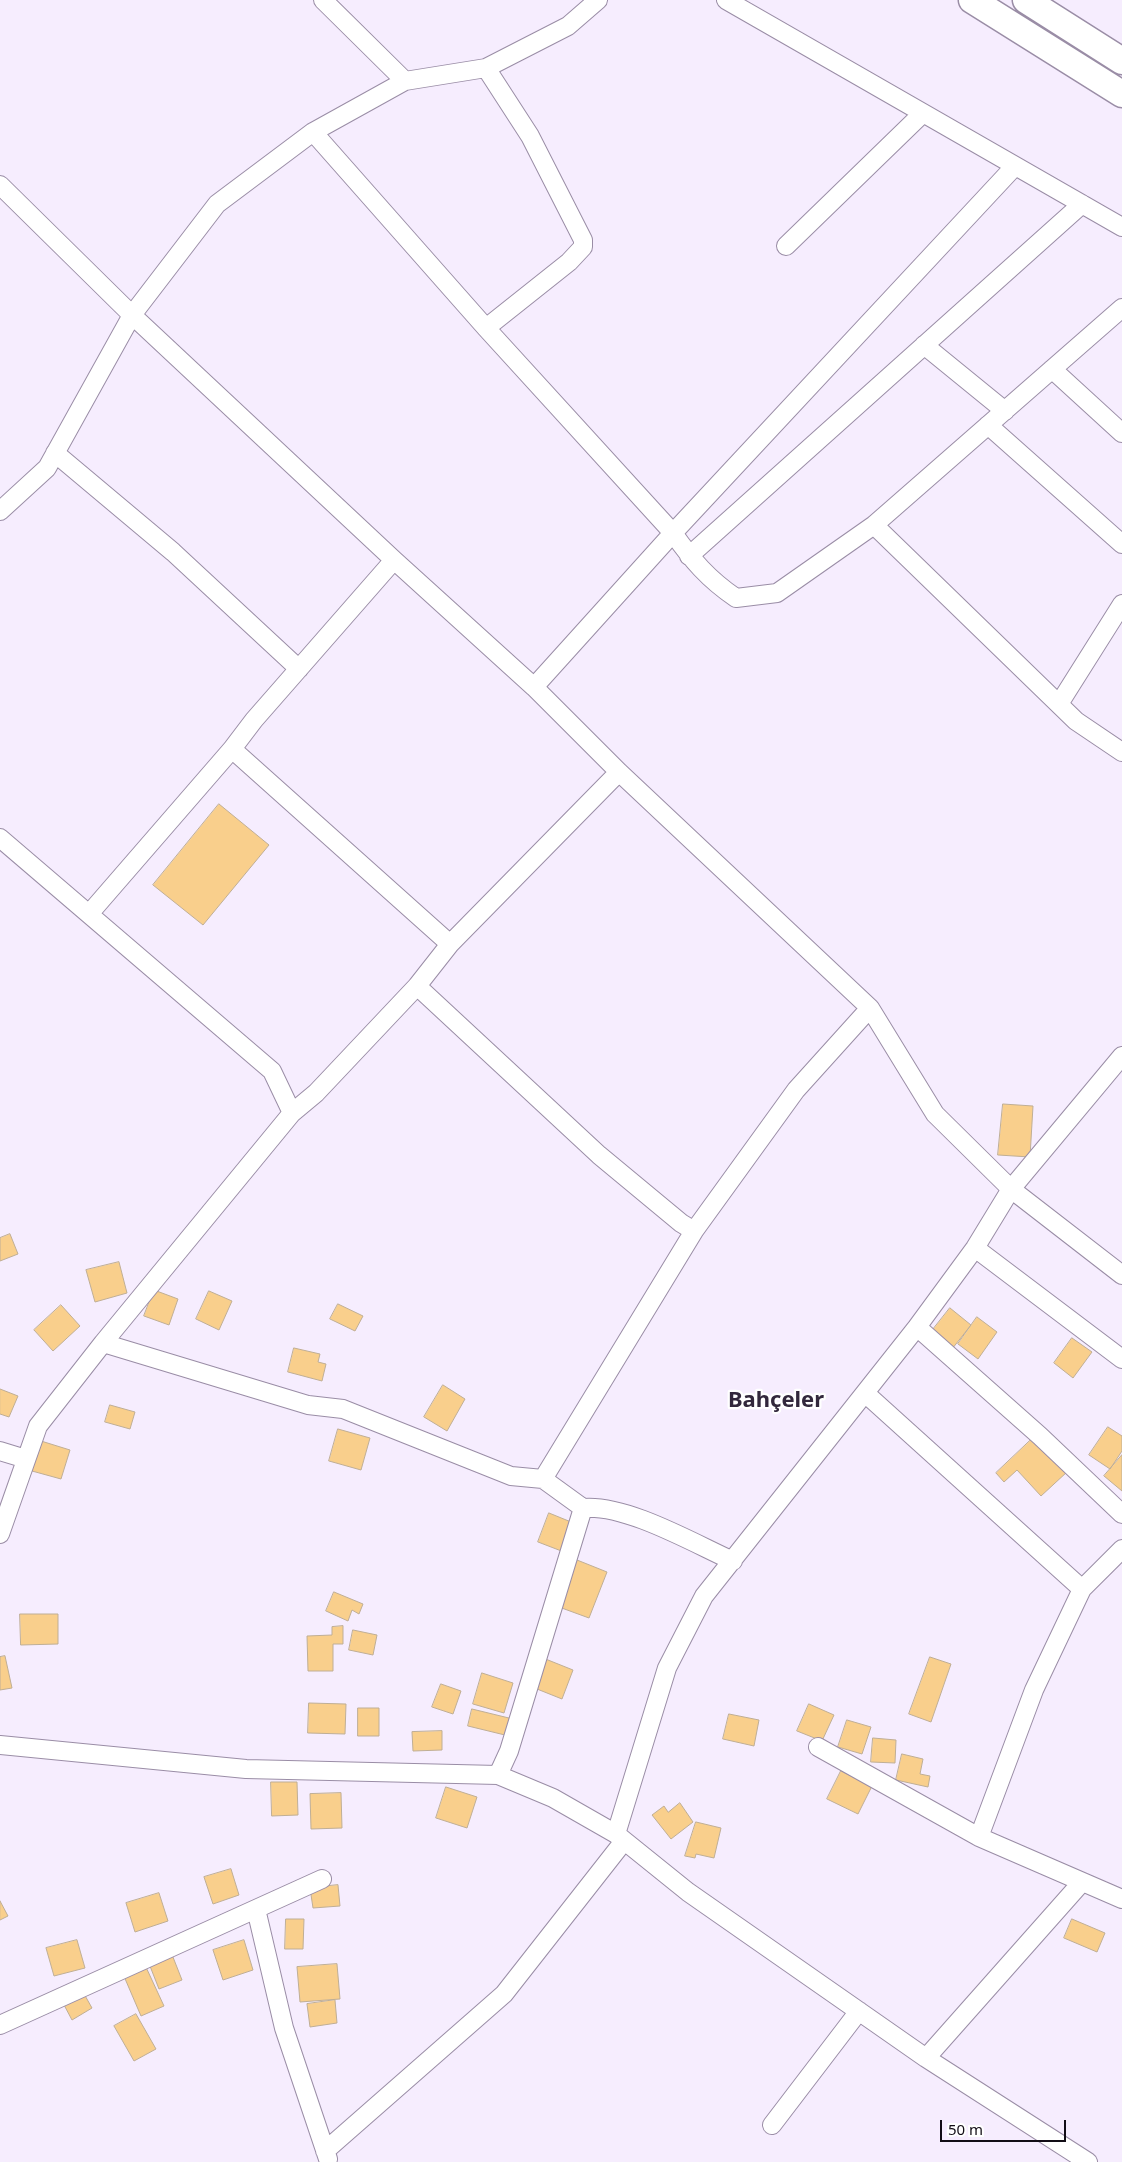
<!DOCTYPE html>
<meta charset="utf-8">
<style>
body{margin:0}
#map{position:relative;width:1122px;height:2162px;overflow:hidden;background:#f6edfe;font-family:"Noto Sans",sans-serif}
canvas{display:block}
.scale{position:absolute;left:940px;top:2120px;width:126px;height:22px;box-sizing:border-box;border:2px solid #120d16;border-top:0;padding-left:6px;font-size:15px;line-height:18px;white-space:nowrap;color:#120d16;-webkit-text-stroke:4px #fff;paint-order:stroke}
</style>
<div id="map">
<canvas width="1122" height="2162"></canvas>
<div class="scale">50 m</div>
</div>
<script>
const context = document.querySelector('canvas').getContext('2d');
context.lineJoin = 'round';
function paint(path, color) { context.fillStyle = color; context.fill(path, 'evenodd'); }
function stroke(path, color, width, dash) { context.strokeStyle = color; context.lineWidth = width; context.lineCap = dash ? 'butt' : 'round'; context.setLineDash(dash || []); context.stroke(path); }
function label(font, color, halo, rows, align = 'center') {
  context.font = font + ' "Noto Sans",sans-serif'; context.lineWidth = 4.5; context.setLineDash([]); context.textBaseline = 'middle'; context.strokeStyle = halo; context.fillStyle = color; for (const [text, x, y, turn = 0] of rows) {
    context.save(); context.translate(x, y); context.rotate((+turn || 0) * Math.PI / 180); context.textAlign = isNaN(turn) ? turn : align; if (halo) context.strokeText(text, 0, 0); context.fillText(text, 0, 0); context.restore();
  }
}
const building = new Path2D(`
 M219,804L269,845L203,925L153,885Z
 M1003,1104L1033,1106L1030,1157L998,1155Z
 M10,1234L18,1254L0,1261V1238Z
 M119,1262L127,1293L95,1302L86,1270Z
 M154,1290L178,1299L169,1325L144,1316Z
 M209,1291L232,1301L219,1330L196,1319Z
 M338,1304L363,1316L355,1331L330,1319Z
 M61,1305L80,1326L53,1351L34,1330Z
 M950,1308L971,1325L952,1349L931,1332Z
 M977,1317L997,1332L978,1359L958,1344Z
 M1072,1338L1092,1352L1073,1378L1054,1363Z
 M294,1348L320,1354L318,1362L326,1364L322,1381L288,1372Z
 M443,1385L465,1399L447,1431L424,1417Z
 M0,1389L18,1396L9,1417L0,1414Z
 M110,1405L135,1412L130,1429L105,1422Z
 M1108,1427L1122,1436V1451L1110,1469L1089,1455Z
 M338,1429L370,1438L361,1470L329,1461Z
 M1034,1437L1067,1472L1041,1496L1017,1470L1004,1482L996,1473Z
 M41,1441L70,1450L61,1479L32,1471Z
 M1122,1455V1491L1104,1476Z
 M549,1513L576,1524L564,1552L538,1542Z
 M577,1560L607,1572L589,1618L559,1607Z
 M334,1592L363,1604L359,1614L352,1610L348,1621L326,1611Z
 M20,1614H58V1644L21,1645Z
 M343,1626V1644H333V1671H308L307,1636L332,1635V1627Z
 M353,1630L377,1635L373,1655L349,1650Z
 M5,1656L12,1688L0,1690V1657Z
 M930,1657L951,1664L931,1722L909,1714Z
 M543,1658L573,1670L562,1699L532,1687Z
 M482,1673L513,1683L504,1713L473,1704Z
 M441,1684L461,1691L453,1714L432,1707Z
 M309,1703L346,1704L345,1734L308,1733Z
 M809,1704L834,1715L822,1741L797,1731Z
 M358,1708H379V1736H358Z
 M472,1709L513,1719L509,1736L468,1726Z
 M729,1714L759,1720L754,1746L723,1739Z
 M847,1720L871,1727L862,1754L838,1747Z
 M442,1731V1750L413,1751L412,1732Z
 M873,1738L896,1740L895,1763L871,1762Z
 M902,1754L923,1759L920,1774L930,1776L928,1787L896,1780Z
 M841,1771L872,1786L858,1814L827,1799Z
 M271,1782H297L298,1815L272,1816Z
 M446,1787L477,1797L467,1828L436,1818Z
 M341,1793L342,1828L311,1829L310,1794Z
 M680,1803L693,1822L671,1839L652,1815L664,1806L668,1812Z
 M696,1822L721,1828L714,1858L696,1854L695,1858L685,1856Z
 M231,1869L239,1895L213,1904L204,1877Z
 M338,1885L340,1906L313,1908L310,1888Z
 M159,1893L168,1921L135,1932L126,1903Z
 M0,1901L8,1916L0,1920Z
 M286,1919H304L303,1949H285Z
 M1072,1919L1105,1933L1097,1952L1064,1938Z
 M77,1940L85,1968L54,1976L46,1948Z
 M244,1940L253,1970L223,1980L213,1950Z
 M171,1952L182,1980L159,1989L148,1961Z
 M337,1964L340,1999L300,2002L297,1967Z
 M145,1965L164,2006L141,2016L123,1974Z
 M83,1992L92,2008L72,2020L63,2003Z
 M335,2000L337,2023L310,2027L307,2004Z
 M136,2014L156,2049L134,2061L114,2026Z`);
const minor = new Path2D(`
 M323,0L405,81
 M726,0L1122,227
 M486,68L530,136L583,240V247L569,262L486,328
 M313,132L486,328L673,533C692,560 708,579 736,598L777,593L874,525L1122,308
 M0,185L132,315L394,560L534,687L619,772L870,1008L935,1114L1011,1189L1122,1275
 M786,246L923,113
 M924,345L1005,411
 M1052,369L1122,433
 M988,425L1122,544
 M55,453L173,552L299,669
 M0,511L47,468L132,315L217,204L313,132L405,81L486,68L568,26L598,0
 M874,525L1076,721L1122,752
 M689,556L1082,204
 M534,687L673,533L1015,166
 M1059,704L1122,604
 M232,749L450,944
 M0,838L272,1071L292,1113L103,1343
 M89,914L232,749L254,720L394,560
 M417,986L599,1155L681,1223L694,1231
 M292,1113L316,1093L417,986L450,944L619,772
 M975,1248L1122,1359
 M917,1327L1040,1436L1122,1514
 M865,1393L1082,1589
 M0,1451L26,1459
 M543,1479L694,1231L796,1090L870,1008
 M0,1534L38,1426L103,1343L308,1405L343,1409L511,1476L543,1479L583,1508C626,1504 693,1543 733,1561
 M0,1745L246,1769L498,1775L553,1798L616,1834L688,1892L926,2058L1088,2162
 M818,1747L979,1837L1122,1899
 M498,1775L509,1751L583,1508
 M616,1834L667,1668L704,1596L917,1327L975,1248L1011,1189L1122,1056
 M979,1837L1034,1690L1082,1589L1122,1549
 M256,1909L284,2028L328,2159
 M0,2025L322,1879
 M926,2058L1082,1882
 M772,2125L859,2011
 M325,2151L504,1994L624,1841`);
const highway = new Path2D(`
 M972,0L1122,94
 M1026,0L1122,61`);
const districtNames = [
 ["Bahçeler",776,1401]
];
paint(building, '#f9cf8c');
stroke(building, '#bfae95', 1);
stroke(minor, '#9a8da6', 20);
stroke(highway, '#9a8da6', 29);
stroke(minor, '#fff', 18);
stroke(highway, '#fff', 26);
label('bold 22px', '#32273c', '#fff', districtNames);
</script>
